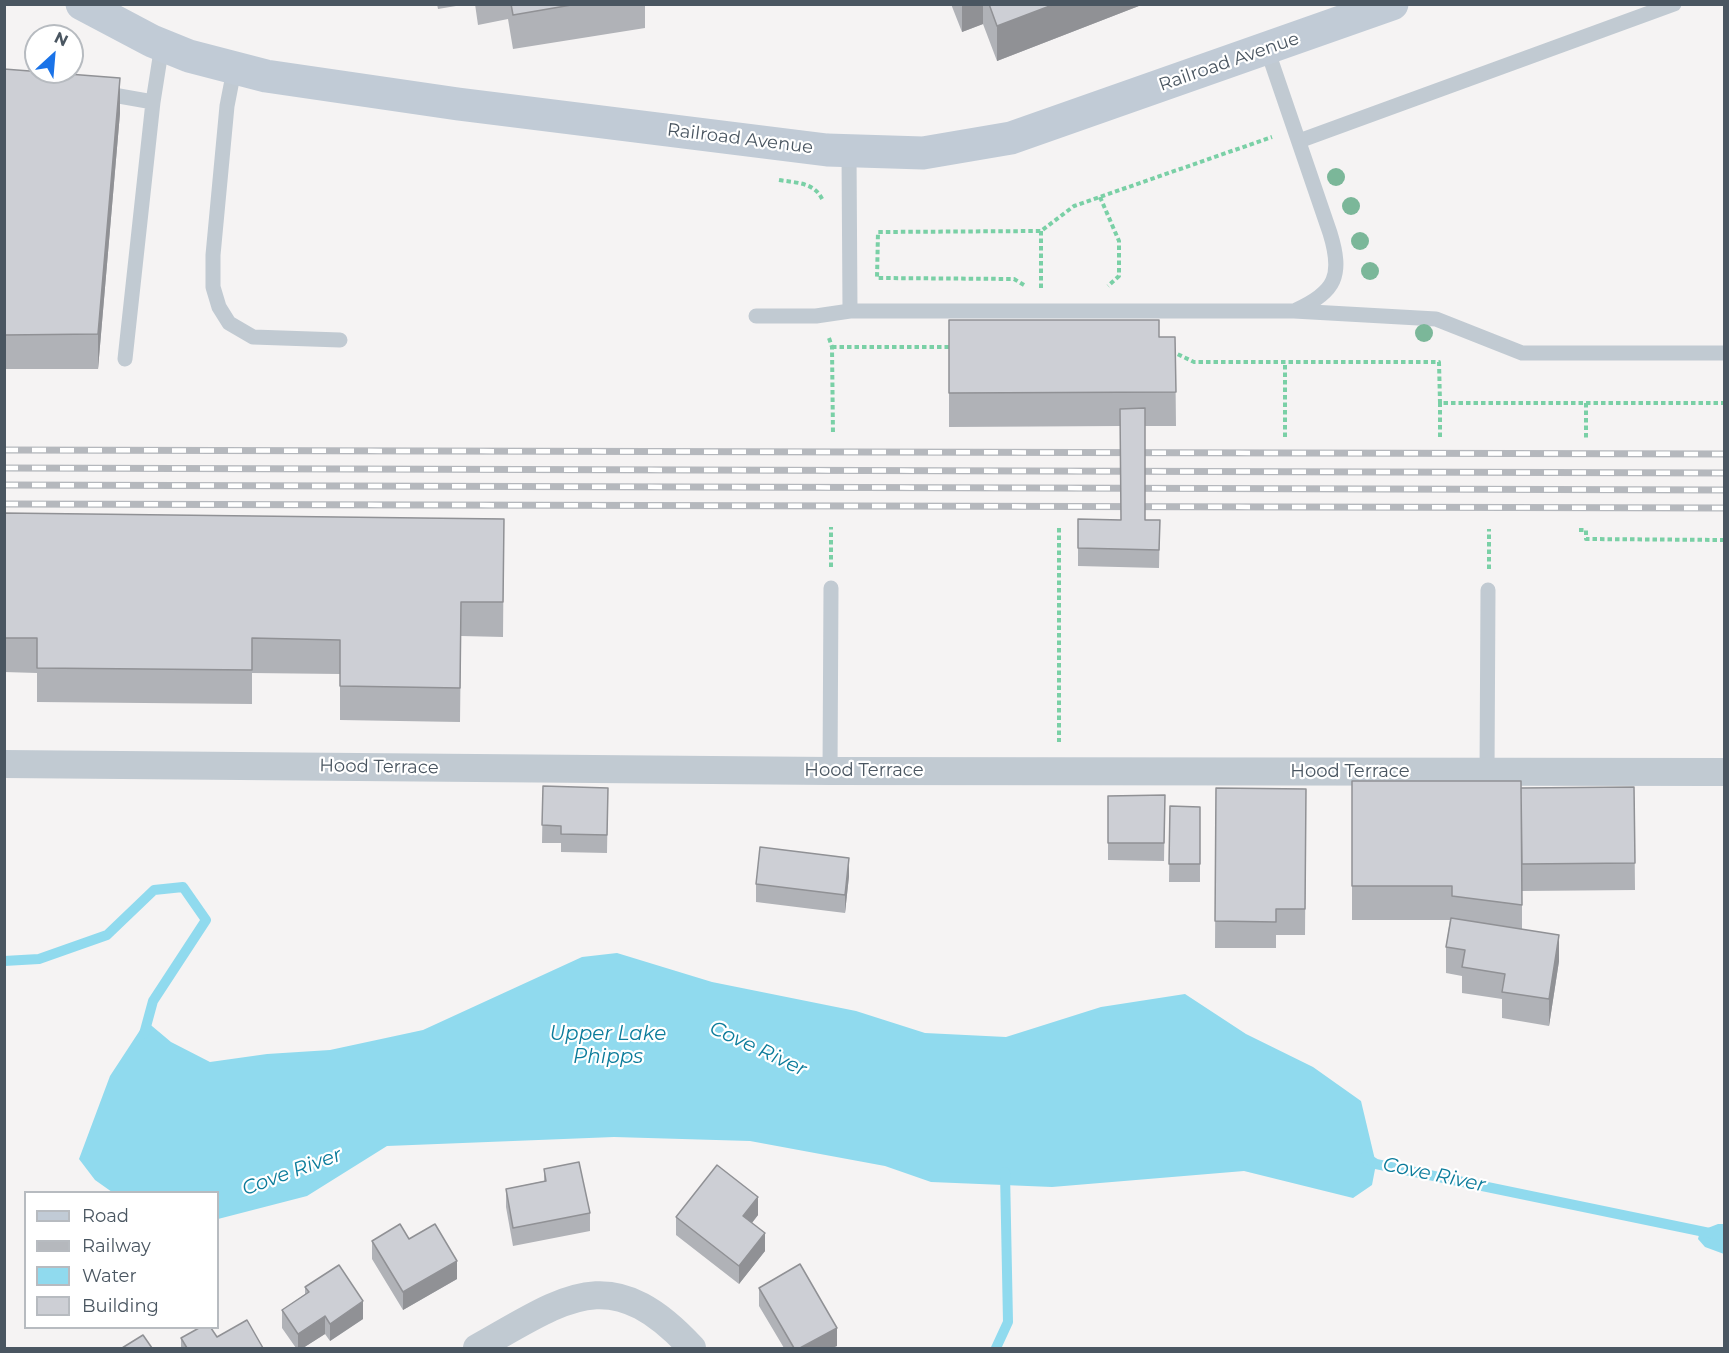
<!DOCTYPE html>
<style>
body{margin:0}
#map{position:relative;width:1729px;height:1353px;overflow:hidden;background:#f5f3f3;font-family:Montserrat,sans-serif}
canvas{display:block}
.frame{position:absolute;inset:0;border:6px solid #4a5661;pointer-events:none}
.legend{position:absolute;left:24px;top:1191px;width:195px;height:138px;box-sizing:border-box;background:#fff;border:2px solid #b7bbc0;margin:0;padding:8px 10px;list-style:none;font-size:18px;color:#4a5661}
.legend li{display:flex;align-items:center;gap:12px;height:30px}
.legend b{width:30px;border:2px solid #b7bbc0}
.north{position:absolute;left:24px;top:24px;width:60px;height:60px;box-sizing:border-box;background:#fff;border:2px solid #b7bbc0;border-radius:50%;rotate:26deg;font-size:16px;font-weight:700;line-height:24px;text-align:center;color:#4a5661}
.north::after{content:'';display:block;margin:auto;width:21px;height:27px;background:#1a73e8;clip-path:polygon(50% 0,100% 100%,50% 72%,0 100%)}
</style>
<div id="map">
<canvas width="1729" height="1353"></canvas>
<div class="frame"></div>
<ul class="legend">
<li><b style="height:8px;background:#c1cbd6"></b>Road</li>
<li><b style="height:8px;background:#b5b8bd"></b>Railway</li>
<li><b style="height:16px;background:#90daee"></b>Water</li>
<li><b style="height:16px;background:#cdcfd5"></b>Building</li>
</ul>
<div class="north">N</div>
</div>
<script>
const context = document.querySelector('canvas').getContext('2d');
context.lineJoin = 'round';
function paint(path, color) { context.fillStyle = color; context.fill(path, 'evenodd'); }
function stroke(path, color, width, dash) { context.strokeStyle = color; context.lineWidth = width; context.lineCap = dash ? 'butt' : 'round'; context.setLineDash(dash || []); context.stroke(path); }
function label(font, color, halo, rows, align = 'center') {
  context.font = font + ' Montserrat,sans-serif'; context.lineWidth = 4.5; context.setLineDash([]); context.textBaseline = 'middle'; context.strokeStyle = halo; context.fillStyle = color; for (const [text, x, y, turn = 0] of rows) {
    context.save(); context.translate(x, y); context.rotate((+turn || 0) * Math.PI / 180); context.textAlign = isNaN(turn) ? turn : align; if (halo) context.strokeText(text, 0, 0); context.fillText(text, 0, 0); context.restore();
  }
}
const water = new Path2D(`
 M617,953L712,982L856,1011L925,1033L1006,1037L1101,1007L1185,994L1246,1034L1313,1067L1361,1101L1376,1164L1372,1185L1353,1198L1244,1171L1052,1187L931,1182L885,1166L750,1141L614,1137L387,1146L307,1196L218,1219V1192H112L95,1180L79,1159L110,1076L146,1021L171,1042L210,1062L267,1054L330,1050L423,1030L582,957Z
 M1718,1224H1724V1254L1705,1247L1698,1239L1700,1231Z`);
const stream = new Path2D(`
 M4,961L39,959L107,935L154,890L183,887L206,920L153,1001L144,1034
 M1365,1157L1376,1164L1724,1236
 M996,1348L1008,1322L1005,1172`);
const path = new Path2D(`
 M779,180C797,183 815,182 823,201
 M1100,197L1119,241V276L1108,286
 M1041,231V288
 M1024,285L1014,279L877,278L878,232L1041,231L1074,206L1272,137
 M829,338L832,347L833,435
 M832,347H954
 M1171,351L1194,362H1439L1440,403
 M1586,403V438
 M1285,437V362
 M1440,437V403H1724
 M1059,528V742
 M1579,530H1586V539L1724,540
 M831,567V527
 M1489,569V529`);
const lane = new Path2D(`
 M1267,49L1330,233C1343,275 1336,292 1296,310
 M234,70L227,106L213,255V287L219,307L229,323L253,337L340,340
 M102,93L153,102L162,45
 M1299,141L1674,4
 M849,152L850,311
 M756,316H816L850,311H1294L1436,319L1522,353H1724
 M125,359L153,102
 M830,771L831,588
 M1487,773L1488,590`);
const street = new Path2D(`
 M4,764L830,771L1724,772
 M477,1348C565,1299 610,1259 692,1348`);
const secondary = new Path2D(`
 M82,4L152,41L189,56L266,76L458,104L827,150L923,153L1011,138L1392,4`);
const rail = new Path2D(`
 M4,450L1724,454
 M4,468L1724,473
 M4,485L1724,490
 M4,504L1724,508`);
const trees = [
 [1336,177],
 [1351,206],
 [1360,241],
 [1370,271],
 [1424,333]
];
const wall = new Path2D(`
 M437,4H468L438,9Z
 M475,4H645V28L513,49L508,19L478,25Z
 M951,4H1144L997,61L983,24L962,32Z
 M4,69L120,113L98,369H4Z
 M949,320L1159,337H1175L1176,426H1145V520H1160L1159,568L1078,566V519L1121,520L1120,426L949,427Z
 M4,513L504,519L503,637L461,636L460,722L340,720V674L252,673V704L37,702V673L4,672Z
 M1352,781L1521,788L1634,787L1635,890L1522,891V826V929L1559,961L1549,1026L1502,1018V999L1462,993V976L1446,973V947L1450,920H1352Z
 M543,786L608,788L607,853L561,852V843H542Z
 M1216,788L1306,789L1305,935H1276V948H1215Z
 M1165,795L1164,861L1108,860V796Z
 M1170,806L1200,807V882H1169Z
 M849,876L845,913L756,902V884Z
 M544,1169L590,1213V1231L513,1246L506,1207V1189L544,1181Z
 M758,1215L752,1223L765,1251L739,1284L676,1235V1217Z
 M409,1239L457,1279L403,1310L372,1259V1241Z
 M305,1287L363,1319L330,1341L325,1334L303,1348H296L282,1328V1310L305,1294Z
 M759,1288L837,1346L832,1348H784L759,1306Z
 M181,1338L263,1348H181Z`);
const shadedWall = new Path2D(`
 M962,4H983V24L962,32Z
 M1055,4H1144L997,61V26Z
 M120,78V113L98,369V334Z
 M849,858V876L845,913V895Z
 M1559,935V961L1549,1026V999Z
 M758,1197V1215L743,1234V1216Z
 M765,1233V1251L739,1284V1266Z
 M457,1261V1279L403,1310V1292Z
 M363,1301V1319L330,1341V1324Z
 M325,1316V1334L303,1348H298V1334Z
 M837,1328V1346L832,1348H800Z`);
const building = new Path2D(`
 M511,4H577L513,15Z
 M989,4H1055L997,26Z
 M4,69L120,78L98,334L4,335Z
 M949,320H1159V337H1175L1176,392L949,393Z
 M1145,408V520H1160L1159,550L1078,548V519L1121,520L1120,409Z
 M4,513L504,519L503,602H461L460,688L340,686V640L252,638V670L37,668V638H4Z
 M1352,781H1521L1522,905L1452,896V886H1352Z
 M543,786L608,788L607,835L561,834V826L542,825Z
 M1634,787L1635,863L1522,864L1521,788Z
 M1216,788L1306,789L1305,909H1276V922L1215,921Z
 M1165,795L1164,843H1108V796Z
 M1170,806L1200,807V864H1169Z
 M760,847L849,858L845,895L756,884Z
 M1451,918L1559,935L1549,999L1502,992L1505,974L1462,967L1465,950L1446,947Z
 M579,1162L590,1213L513,1228L506,1189L546,1181L544,1169Z
 M717,1165L758,1197L743,1216L765,1233L739,1266L676,1217Z
 M400,1224L409,1239L435,1224L457,1261L403,1292L372,1241Z
 M800,1264L837,1328L800,1348H794L759,1288Z
 M339,1265L363,1301L330,1324L325,1316L298,1334L282,1310L309,1292L305,1287Z
 M247,1320L263,1348H187L181,1338L199,1328H211L217,1337Z
 M143,1335L152,1348H122Z`);
const streetNames = [
 ["Railroad Avenue",1229,62,-19],
 ["Railroad Avenue",740,139,7],
 ["Hood Terrace",379,767,1],
 ["Hood Terrace",864,771],
 ["Hood Terrace",1350,772]
];
const waterNames = [
 ["Upper Lake",608,1034],
 ["Phipps",608,1057],
 ["Cove River",758,1049,25],
 ["Cove River",292,1172,-20],
 ["Cove River",1434,1175,12]
];
paint(water, '#90daee');
stroke(stream, '#90daee', 10);
stroke(path, '#7ad0a6', 4, [4.5, 3]);
stroke(lane, '#c1cad2', 15);
stroke(street, '#c1cad2', 28);
stroke(secondary, '#c1cbd6', 33);
stroke(rail, '#b5b8bd', 7);
stroke(rail, '#fff', 4.5, [14]);
context.fillStyle = '#7bb799';
for (const [x, y] of trees) { context.beginPath(); context.arc(x, y, 9, 0, 2 * Math.PI); context.fill(); }
paint(wall, '#b0b2b7');
paint(shadedWall, '#909195');
paint(building, '#cdcfd5');
stroke(building, '#909195', 1.5);
label('18px', '#4a5661', '#fff', streetNames);
label('italic 20px', '#0c7c9b', '#fff', waterNames);
</script>
